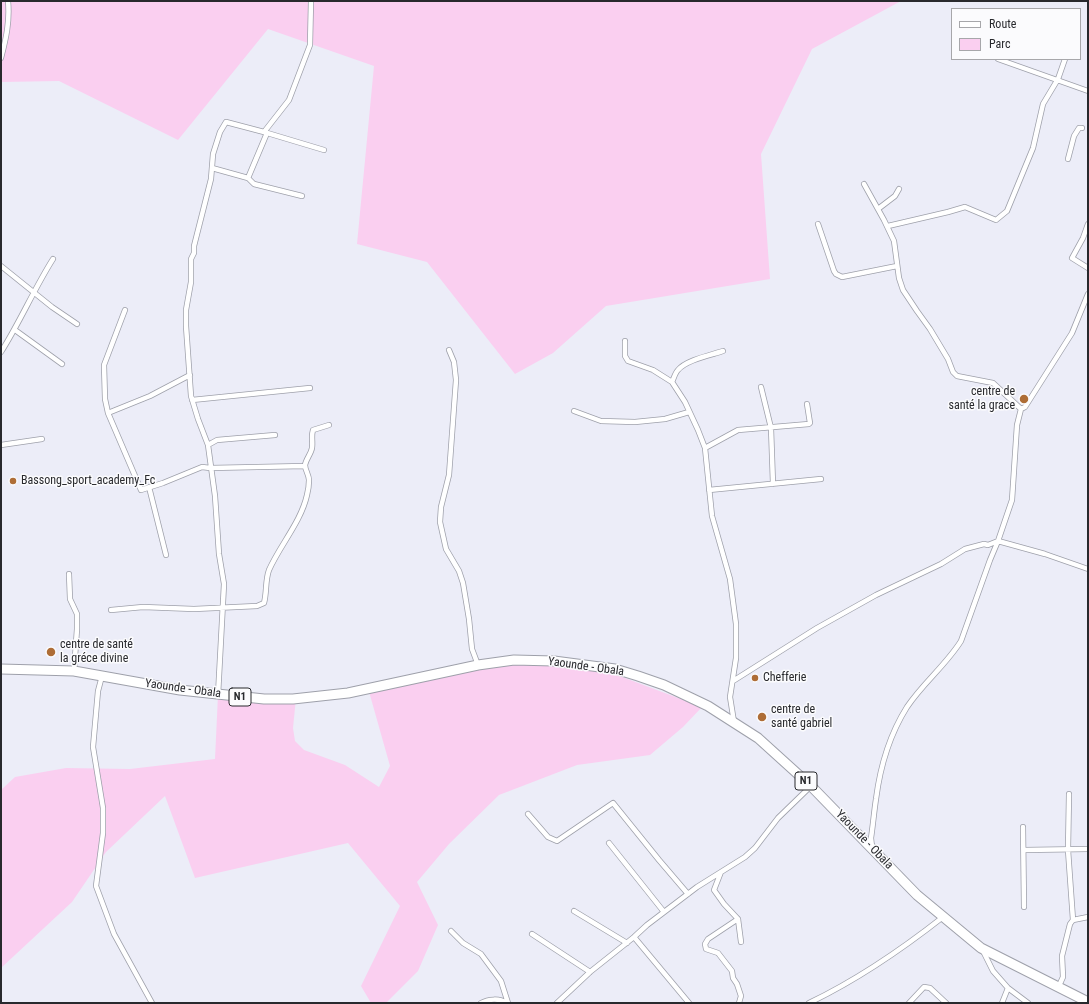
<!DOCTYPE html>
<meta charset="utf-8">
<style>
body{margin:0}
#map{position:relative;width:1089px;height:1004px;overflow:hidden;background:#ecedf8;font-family:"Roboto Condensed",sans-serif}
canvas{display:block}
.frame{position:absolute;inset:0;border:2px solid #28292d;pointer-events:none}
.legend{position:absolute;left:951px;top:8px;width:130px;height:52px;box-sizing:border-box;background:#fbfbfd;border:1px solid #a7a7aa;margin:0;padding:5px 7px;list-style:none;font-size:12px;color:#28292d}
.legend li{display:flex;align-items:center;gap:8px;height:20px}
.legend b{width:20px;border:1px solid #a7a7aa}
</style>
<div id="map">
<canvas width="1089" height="1004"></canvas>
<div class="frame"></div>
<ul class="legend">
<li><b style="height:5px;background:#fff"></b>Route</li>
<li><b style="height:11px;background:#facff0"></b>Parc</li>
</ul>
</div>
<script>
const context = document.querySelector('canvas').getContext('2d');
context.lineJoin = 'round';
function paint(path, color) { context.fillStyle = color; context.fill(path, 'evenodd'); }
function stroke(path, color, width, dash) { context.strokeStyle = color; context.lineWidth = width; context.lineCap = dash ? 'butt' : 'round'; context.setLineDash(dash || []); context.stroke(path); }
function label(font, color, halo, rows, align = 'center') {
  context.font = font + ' "Roboto Condensed",sans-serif'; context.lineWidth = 3; context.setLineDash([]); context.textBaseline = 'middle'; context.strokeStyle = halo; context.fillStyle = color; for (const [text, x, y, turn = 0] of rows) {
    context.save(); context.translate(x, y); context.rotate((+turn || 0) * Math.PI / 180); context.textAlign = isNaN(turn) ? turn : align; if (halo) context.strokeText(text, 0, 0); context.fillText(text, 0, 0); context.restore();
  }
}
const green = new Path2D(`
 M1,1H901L812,49L761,154L770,279L606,306L553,353L515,374L427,262L357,244L374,66L268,29L178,140L59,81L1,82Z
 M505,662L551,664L601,669L702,707L683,727L650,755L577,765L499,795L449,844L417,882L438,925L418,971L386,1003H371L361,986L400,906L348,843L195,878L165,796L106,852L72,902L1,968V790L15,777L66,768L130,769L215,759L218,695L296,698L293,728L295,741L304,750L345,765L379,787L390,766L368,688Z`);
const street = new Path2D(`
 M1,58C6,39 10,21 8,1
 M998,59L1088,91
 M264,132L324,150
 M1068,159L1074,136L1079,128H1082
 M212,168L248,178L254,184L302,196
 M248,178L267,133
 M864,184L884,220L894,241L899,278L903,290L917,311L930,329L948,359L953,372L957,376L993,383L1021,409
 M878,209L895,196L899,189
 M818,224L834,271L836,274L842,277L897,266
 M1088,224L1083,238L1072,258L1088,268
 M888,226L948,212L965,207L996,220L1007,211L1033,148L1043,104L1058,79L1065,59
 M1,266L52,307L77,324
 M125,310L104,365L105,399L108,413L141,490L163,483L202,467L210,468L305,466
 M15,330L62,364
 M625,341V356L628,361L653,370L672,382L685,402L698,430L705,448L712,516L730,579L736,624V658L730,697L734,722
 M449,350L454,362L456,380L449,475L441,507L440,522L446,549L459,571L463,583L469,619L472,649L478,665
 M1,352C20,322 34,289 53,259
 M672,382C674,378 675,373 678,370C686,360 711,355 723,351
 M761,387L771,428L773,484
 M192,400L310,388
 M574,411L601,421L635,422L665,419L689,412
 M108,413L150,396L190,375
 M1,445L42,439
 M208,445L217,440L275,435
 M705,448L738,430L809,424L810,423L807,404
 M149,487L166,555
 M709,490L821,479
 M69,574L70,599L77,614V629L74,671
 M111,610L143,607L194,609L257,606L264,603C267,592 265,581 269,570C280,545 301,522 307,495C308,491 309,485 309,480C309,475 305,470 305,465C306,459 311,454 312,448C313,442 311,436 313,430L329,425
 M102,676L98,691L93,747L103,808V833L96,886L114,934L152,1003
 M733,681L817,628L876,595L941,564L965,549L984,544L988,545L998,541L1045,554L1088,569
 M218,695L224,584L219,554L215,496L208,445L198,419L191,396L186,326V310L191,282V259L194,253V246L211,179L213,154L220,132L226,122L264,132L289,100L310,45L311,1
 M1069,794L1068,850L1073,920
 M528,814L548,837L557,841L613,803L659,860L688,894
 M1023,827L1024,907
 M609,843L664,912
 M872,847L871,838C873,825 874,812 876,799C880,768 890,734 907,707C923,683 946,665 961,641L990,560L998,541L1012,500L1017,425L1021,409L1025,407L1072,333L1088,294
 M1024,850L1088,849
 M721,872L714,890L724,904L738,919L741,942
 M574,911L627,943
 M738,919L708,939L705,944L706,949L718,953L732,971L733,978L737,984L741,996L739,1003
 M451,931L463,943L481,954L501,981L508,1003
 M532,934L590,972
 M634,937L689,1003
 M983,951L993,971L1008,988L1028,1003
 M1058,988L1063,977L1062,956L1070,924L1073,920L1088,917
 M481,1003C488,999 500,998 506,1003
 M557,1003L590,972L634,937L647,925L697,887L745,857L755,848L778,818L811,786
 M809,1003C857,980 901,950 943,917
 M909,1003L924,987L930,988L946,1003
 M1002,1003L1008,988`);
const highway = new Path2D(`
 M1,669L74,671L180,690L264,699H293L348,693L478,665L514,660L554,661L615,669L638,676L664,685L708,706L758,738L811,786L917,895L981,948L1088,1002`);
const markers = [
 [1024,399,5,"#ae6d36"],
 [13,481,4,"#ae6d36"],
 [51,652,5,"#ae6d36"],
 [755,678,4,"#ae6d36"],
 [762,717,5,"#ae6d36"]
];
const shields = [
 [240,697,22],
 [806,781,22]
];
const shieldNames = [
 ["N1",240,697],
 ["N1",806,781]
];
const poiNames = [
 ["centre de",1015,392,"right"],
 ["santé la grace",1015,406,"right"],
 ["Bassong_sport_academy_Fc",21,481],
 ["centre de santé",60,645],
 ["la gréce divine",60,659],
 ["Chefferie",763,678],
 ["centre de",771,710],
 ["santé gabriel",771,724]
];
const streetNames = [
 ["Yaounde - Obala",586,667,8],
 ["Yaounde - Obala",183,689,8],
 ["Yaounde - Obala",864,840,46]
];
paint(green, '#facff0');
stroke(street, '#9ea0aa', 6);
stroke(highway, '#9ea0aa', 11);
stroke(street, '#fff', 4.5);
stroke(highway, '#fff', 9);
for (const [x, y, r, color] of markers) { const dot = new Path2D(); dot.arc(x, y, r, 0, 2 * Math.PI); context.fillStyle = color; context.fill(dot); stroke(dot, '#fbfbfd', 1.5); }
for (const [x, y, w] of shields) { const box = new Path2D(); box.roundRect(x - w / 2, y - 9, w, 18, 3); context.fillStyle = '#fbfbfd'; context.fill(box); stroke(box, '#28292d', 1); }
label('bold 11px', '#28292d', null, shieldNames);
label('12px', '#28292d', '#fbfbfd', poiNames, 'left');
label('12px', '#28292d', '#fbfbfd', streetNames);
</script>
